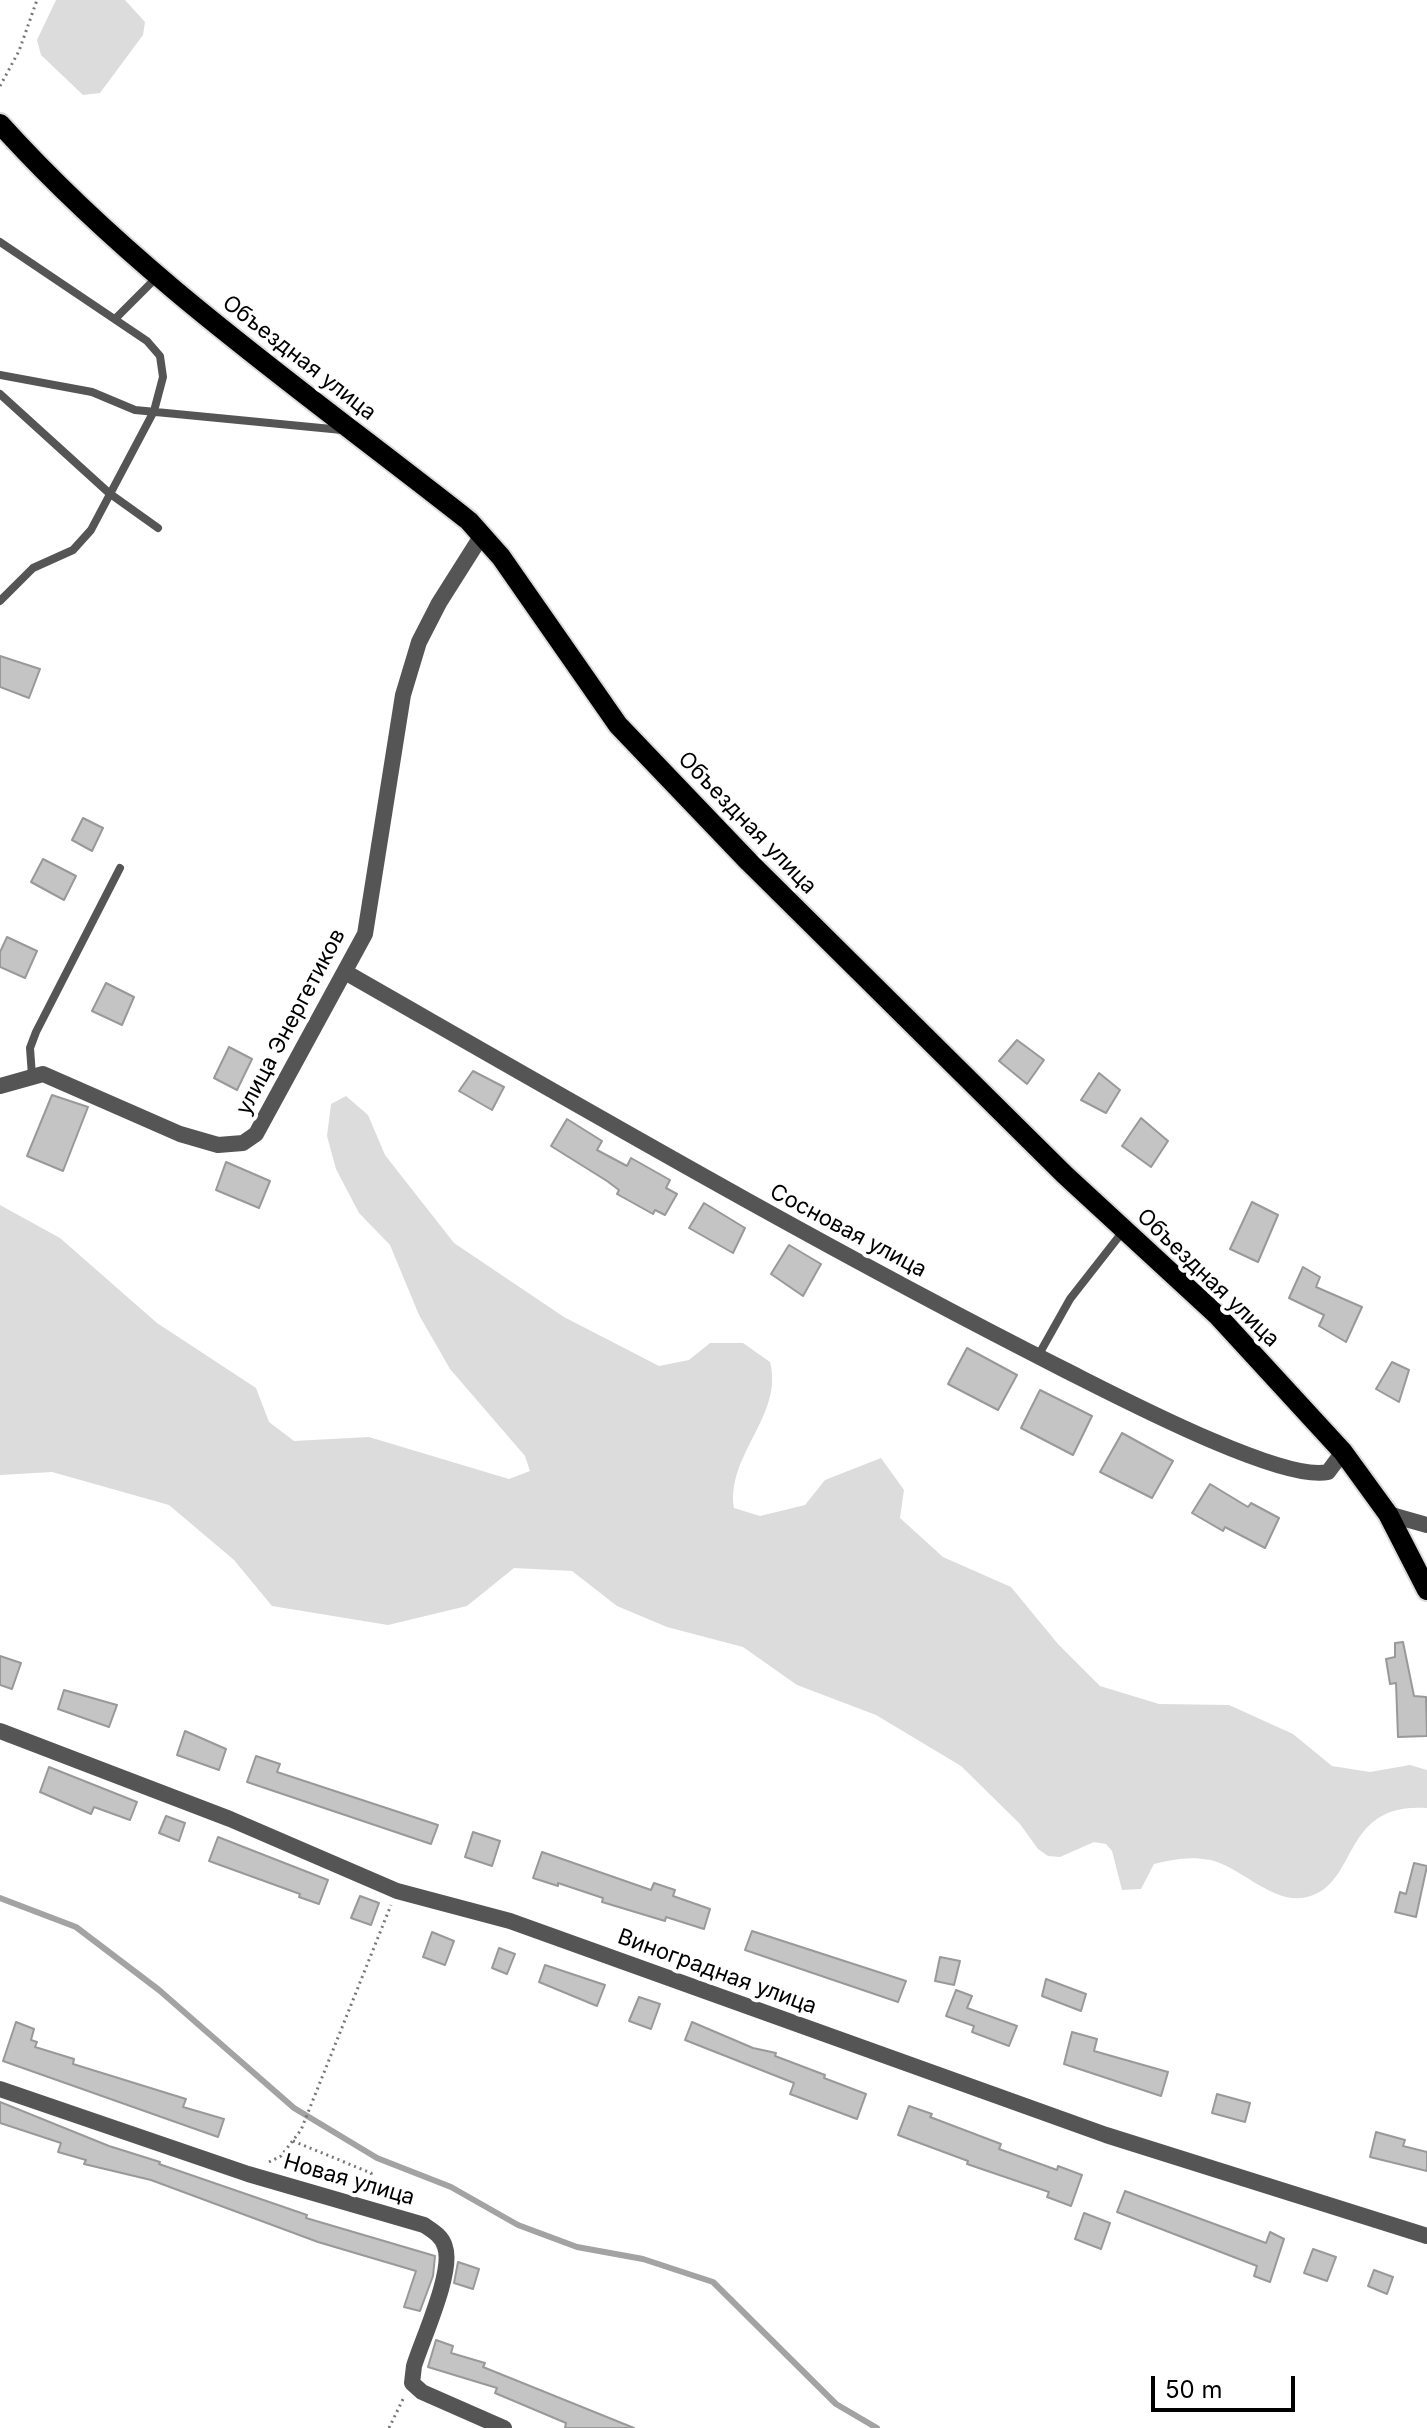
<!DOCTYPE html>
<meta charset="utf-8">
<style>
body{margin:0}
#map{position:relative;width:1427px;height:2428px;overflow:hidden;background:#fff;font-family:Inter,sans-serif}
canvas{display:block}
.scale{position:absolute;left:1151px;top:2376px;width:144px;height:36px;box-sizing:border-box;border:4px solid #000;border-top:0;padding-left:10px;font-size:24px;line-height:28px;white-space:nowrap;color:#000;-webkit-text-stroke:6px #fff;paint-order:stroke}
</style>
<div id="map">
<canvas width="1427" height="2428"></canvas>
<div class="scale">50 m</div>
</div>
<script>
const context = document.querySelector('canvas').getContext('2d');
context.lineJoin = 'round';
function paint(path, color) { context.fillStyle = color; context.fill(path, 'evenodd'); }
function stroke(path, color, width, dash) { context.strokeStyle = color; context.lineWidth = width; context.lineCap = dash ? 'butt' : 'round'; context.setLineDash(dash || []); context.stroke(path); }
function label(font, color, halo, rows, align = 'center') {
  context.font = font + ' Inter,sans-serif'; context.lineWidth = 8; context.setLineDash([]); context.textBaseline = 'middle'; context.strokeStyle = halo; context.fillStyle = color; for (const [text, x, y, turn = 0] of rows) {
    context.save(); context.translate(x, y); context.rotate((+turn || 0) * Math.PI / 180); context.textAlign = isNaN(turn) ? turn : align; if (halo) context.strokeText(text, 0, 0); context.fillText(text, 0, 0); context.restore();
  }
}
const green = new Path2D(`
 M56,0H125L145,22L143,35L100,93L83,95L41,55L37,40Z
 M346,1096L368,1115L385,1155L454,1243L564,1317L659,1366L689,1360L710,1343H743L770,1362C784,1415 726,1455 734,1508L760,1516L805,1505L825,1480L881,1458L904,1490L900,1518L943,1557L1011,1587L1058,1644L1100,1686L1159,1704L1229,1705L1293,1734L1332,1766L1370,1772L1410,1765L1427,1770V1808C1340,1802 1360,1884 1307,1897C1274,1906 1240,1866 1210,1860C1190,1856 1173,1859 1154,1864L1141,1889L1122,1890L1112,1851L1106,1844L1094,1842L1060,1857L1048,1856L1038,1849L1020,1824L961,1766L876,1715L797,1685L743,1647L667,1627L617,1606L572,1571L514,1568L467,1606L388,1625L272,1606L234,1560L169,1505L52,1472L0,1475V1205L60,1238L157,1323L256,1388L269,1422L294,1441L369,1437L509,1479L530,1471L525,1456L450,1369L419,1315L390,1245L359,1213L336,1169L327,1136L331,1104Z`);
const stream = new Path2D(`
 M0,1898L76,1927L159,1990L294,2108L377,2158L451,2187L518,2225L577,2247L643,2259L713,2282L836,2404L877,2428`);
const building = new Path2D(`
 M0,656L40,669L29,698L0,687Z
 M83,818L103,828L92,851L72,840Z
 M43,859L76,876L64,900L31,882Z
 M7,937L37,951L25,978L0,967V952Z
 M106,983L134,997L122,1025L92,1011Z
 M1017,1040L1044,1060L1027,1084L999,1061Z
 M229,1047L252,1059L237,1090L214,1078Z
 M473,1071L504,1087L492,1110L459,1091Z
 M1099,1073L1120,1090L1106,1113L1081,1100Z
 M52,1095L88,1107L63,1171L27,1156Z
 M1141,1118L1168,1141L1151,1167L1122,1146Z
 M567,1119L602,1141L597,1150L627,1166L631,1158L670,1180L666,1188L677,1194L665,1215L655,1210L653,1214L617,1194L619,1190L607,1181L551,1146Z
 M226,1162L270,1181L259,1208L216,1190Z
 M1252,1202L1278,1215L1258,1262L1230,1249Z
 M704,1203L745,1228L733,1253L689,1228Z
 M789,1245L821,1264L803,1296L771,1274Z
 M1303,1267L1320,1277L1316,1287L1362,1307L1346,1342L1319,1326L1324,1315L1289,1298Z
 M967,1348L1017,1375L998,1410L948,1384Z
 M1392,1362L1409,1370L1399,1402L1376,1389Z
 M1040,1390L1092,1416L1073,1455L1021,1428Z
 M1122,1433L1173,1461L1152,1498L1100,1472Z
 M1210,1484L1248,1507L1251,1503L1279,1518L1265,1548L1225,1527L1223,1531L1192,1513Z
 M1403,1642L1414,1696L1426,1697L1427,1736L1398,1737L1396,1683L1390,1684L1386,1659L1395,1657V1643Z
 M0,1656L21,1663L12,1689L0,1685Z
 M64,1690L117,1705L109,1727L58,1709Z
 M185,1731L226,1749L219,1770L177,1755Z
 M256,1756L280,1764L277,1772L438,1825L431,1844L247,1782Z
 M49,1767L137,1802L130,1820L94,1807L91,1814L40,1792Z
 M166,1816L185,1823L179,1841L159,1833Z
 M473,1832L500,1841L492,1866L465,1857Z
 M218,1837L328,1880L319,1904L299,1897L300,1894L209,1861Z
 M542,1852L651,1890L654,1883L675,1890L673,1896L710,1909L704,1929L666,1917L665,1921L602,1902L603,1898L558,1883V1886L533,1878Z
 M1414,1863L1427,1866L1416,1917L1395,1912L1400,1892L1406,1894Z
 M360,1896L379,1903L371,1925L351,1918Z
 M752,1931L906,1981L898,2002L745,1950Z
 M432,1932L454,1941L445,1965L423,1957Z
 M499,1948L515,1954L507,1974L492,1968Z
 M940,1957L960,1961L954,1985L935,1981Z
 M545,1965L605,1985L597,2006L539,1982Z
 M1046,1979L1086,1994L1081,2011L1042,1996Z
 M956,1990L972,1996L967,2008L1017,2026L1009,2046L972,2032L974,2026L946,2016Z
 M639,1997L660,2004L651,2029L629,2021Z
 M16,2022L34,2029L31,2040L37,2042L35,2047L74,2059L73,2064L186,2099L183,2107L224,2119L218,2137L3,2061Z
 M692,2022L753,2048L776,2053L775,2056L825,2075L824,2078L866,2094L857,2119L790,2094L794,2083L685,2040Z
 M1072,2032L1097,2039L1094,2051L1168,2072L1161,2096L1064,2064Z
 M1217,2094L1250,2103L1245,2122L1212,2113Z
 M0,2102L109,2146L160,2162L159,2164L307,2215L306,2218L435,2256L433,2276L420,2311L404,2307L416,2271L318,2242L151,2180L84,2164L86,2160L58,2152L61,2143L0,2123Z
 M909,2106L932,2114L930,2117L1001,2144L999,2149L1057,2170L1058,2166L1082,2175L1071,2206L1047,2197L1049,2192L967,2164L968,2161L898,2135Z
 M1376,2132L1405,2140L1403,2146L1427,2152V2171L1370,2157Z
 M1125,2191L1266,2243L1270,2232L1284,2239L1270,2282L1254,2276L1257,2266L1117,2212Z
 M1084,2213L1110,2223L1101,2249L1075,2239Z
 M1313,2249L1336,2257L1327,2281L1304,2273Z
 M458,2262L479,2269L473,2289L454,2283Z
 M1374,2270L1393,2277L1387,2294L1368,2286Z
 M436,2340L453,2346L451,2353L485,2363L483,2367L634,2428H565L566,2423L495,2393L497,2388L428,2367Z`);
const path = new Path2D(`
 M0,86L19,51L37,0
 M293,2141L371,2173L377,2191
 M269,2162L281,2156L301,2130L391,1905
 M389,2428L404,2397`);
const service = new Path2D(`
 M0,242L147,341L160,356L163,377L154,411L91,530L73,550L33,568L0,601
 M115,319L156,278
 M0,375L92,392L135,410L342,430
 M0,394L109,493L158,528
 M32,1076L30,1048L36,1032L120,868
 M1038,1356L1070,1299L1124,1230`);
const minor = new Path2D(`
 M345,972C583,1108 820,1246 1065,1370C1113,1394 1282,1483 1328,1472L1343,1452
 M0,1086L43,1074L180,1134L218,1145L243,1143L256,1134L365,934L403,695L419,642L439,603L482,535
 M1388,1514L1427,1525
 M0,1731L230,1819L397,1891L510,1921L1106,2135L1427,2236
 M0,2089L248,2174L424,2225C433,2231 442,2236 445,2247C454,2271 422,2340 414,2366L412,2383L422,2392L504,2428`);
const primary = new Path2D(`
 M0,124C138,277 308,394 469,521L501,557L618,725L749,862L1065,1175L1218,1316L1343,1452L1388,1514L1427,1590`);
const streetNames = [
 ["Объездная улица",299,358,38],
 ["Объездная улица",747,823,46],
 ["улица Энергетиков",291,1022,-62],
 ["Сосновая улица",848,1231,28],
 ["Объездная улица",1208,1278,44],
 ["Виноградная улица",717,1972,20],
 ["Новая улица",349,2180,16]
];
paint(green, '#dcdcdc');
stroke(stream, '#a3a3a3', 6);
paint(building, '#c4c4c4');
stroke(building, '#999', 2);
stroke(primary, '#dbdbdb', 24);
stroke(path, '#777', 3, [2, 4]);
stroke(service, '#555', 8);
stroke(minor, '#555', 16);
stroke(primary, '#000', 20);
label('22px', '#000', '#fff', streetNames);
</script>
